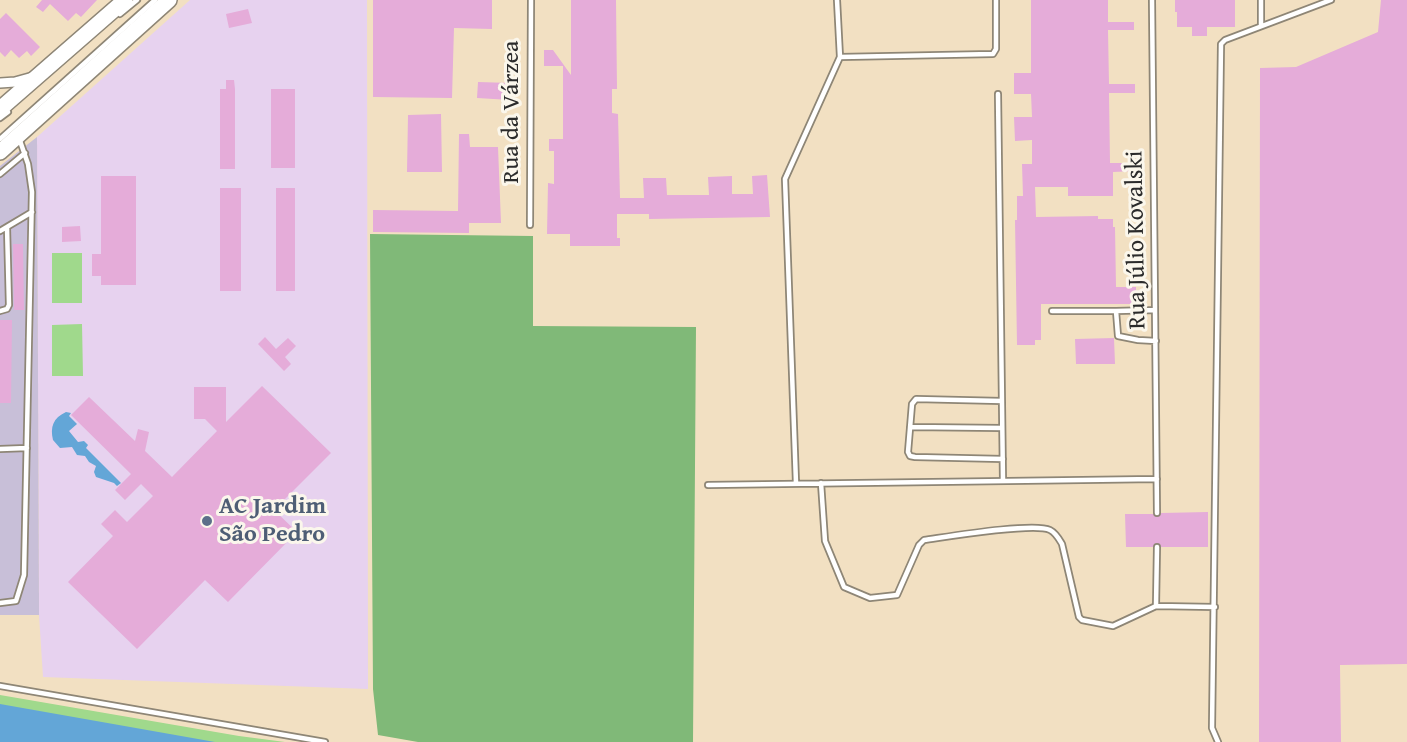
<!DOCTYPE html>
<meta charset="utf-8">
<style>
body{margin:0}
canvas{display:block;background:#f2e0c2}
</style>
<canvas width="1407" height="742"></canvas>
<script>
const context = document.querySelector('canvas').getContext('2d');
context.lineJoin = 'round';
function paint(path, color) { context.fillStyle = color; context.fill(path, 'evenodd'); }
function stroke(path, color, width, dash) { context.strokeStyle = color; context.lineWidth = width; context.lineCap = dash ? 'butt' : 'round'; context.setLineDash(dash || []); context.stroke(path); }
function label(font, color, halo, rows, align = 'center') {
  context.font = font + ' "Gentium Book Plus",serif'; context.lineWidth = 6; context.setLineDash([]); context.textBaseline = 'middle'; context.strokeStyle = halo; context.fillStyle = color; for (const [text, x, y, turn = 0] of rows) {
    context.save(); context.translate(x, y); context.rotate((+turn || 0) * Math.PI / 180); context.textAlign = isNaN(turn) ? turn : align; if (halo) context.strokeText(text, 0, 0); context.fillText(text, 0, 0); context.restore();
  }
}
const built = new Path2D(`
 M190,0H367L368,689L43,677L39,615L37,137Z`);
const industrial = new Path2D(`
 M37,137L39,615H0V166Z`);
const green = new Path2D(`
 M52,253H82V303H52Z
 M82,324L83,376H52V325Z
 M0,695L239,736L285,742H0Z`);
const forest = new Path2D(`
 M370,234L533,236V326L696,327L693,742H418L378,735L373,689Z`);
const water = new Path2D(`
 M66,412L71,413L69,416L77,424L69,431L78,442L84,441L88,445L86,448L121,483L117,486L114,483L96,477L94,472L96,466L89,462L85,456L77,455L72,447L60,448L53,440C50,427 53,418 66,412Z
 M0,704L215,742H0Z`);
const building = new Path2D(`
 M42,0H97L81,17L76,13L68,21L50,4L43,12L36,7Z
 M373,0H492V29L454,28L452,98L373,97Z
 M571,0H616L617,89H612V113L618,114L620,198H644L643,178H666L667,195H709L708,177L732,176V194H753L752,176L767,175L770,217L649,219V214H617V238H620V246H570V234H547L548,183L554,184V151H549V139H563V66H544V50H553L571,75Z
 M1031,0H1108V22H1134V30H1108L1109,84H1135V93H1109L1110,163H1135V171L1113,172V196H1068V187H1035L1036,217L1098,216V219H1113V227H1115L1116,287H1136V304H1041V340H1035V345H1017L1015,220H1017V196H1023L1022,164H1032V140L1015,141L1014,117H1032L1031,94H1014V73H1031Z
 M1175,0H1235V27H1207V36H1192V27H1177V12H1175Z
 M1381,0H1407V664L1340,665L1341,742H1259L1260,68L1296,67L1378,32Z
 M248,9L252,23L229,28L226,14Z
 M6,13L40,47L31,56L27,51L19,58L11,50L5,57L0,52V19Z
 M226,80H234L235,89V169H220V89H226Z
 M478,82L511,83L510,100L477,98Z
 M271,89H295V168H271Z
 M441,114L442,172H407L408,115Z
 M459,134H469L470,147H498L501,223H469V233L373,232V210L458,211Z
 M101,176H136V285H101V276H92V254H101Z
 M220,188H241V291H220Z
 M276,188H295V291H276Z
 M80,226L81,241L62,242V227Z
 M13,244H23L24,310H14Z
 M0,320H12L11,403H0Z
 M265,337L276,349L288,338L296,346L285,357L291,364L284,371L258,344Z
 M1114,338L1115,364H1076L1075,339Z
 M262,386L331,453L274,510L297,532L228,602L205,580L137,649L68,582L113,536L101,524L115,510L127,522L153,496L141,484L125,500L115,490L131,474L71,415L89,397L135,441L138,429L149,432L145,451L172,477L217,431L205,419H194V387H226V422Z
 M1208,512V547H1161L1156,543L1153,547H1126L1125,514H1153L1158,517L1161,513Z`);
const lane = new Path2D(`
 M837,0L840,57
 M1152,0L1157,513
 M1261,0V26
 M120,14L137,0
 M998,94L1003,481
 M0,118L8,112
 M0,139L155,0
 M0,174L25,153
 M530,225L531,0
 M0,231L32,212
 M1155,310L1116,311L1118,336L1138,340L1156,341
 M0,311L7,309L9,305L7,227
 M1052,311H1116
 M1002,401L916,399L912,404L908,452L910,456L915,457L1003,459
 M910,427L1002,428
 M0,449L27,448
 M796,483L785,179L840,57L993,54L996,49V0
 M821,483L825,541L844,587L870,598L897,595L919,545L924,540C946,537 1034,522 1050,530C1056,533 1059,539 1062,544L1079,617L1082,620L1113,626L1156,606
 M708,485L1157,479
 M1157,547L1156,606L1215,607
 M0,603L16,601L24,575L32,192L28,164L19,138
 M0,686L325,742
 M1218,742L1212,728L1221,44L1225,40L1331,0`);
const street = new Path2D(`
 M0,83L15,82L33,77`);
const primary = new Path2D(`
 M0,109L125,0
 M0,152L169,0`);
const markers = [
 [207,521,6,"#5c6f8a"]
];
const streetNames = [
 ["Rua da Várzea",512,112,-90],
 ["Rua Júlio Kovalski",1137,240,-91]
];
const serviceNames = [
 ["AC Jardim",219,507],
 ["São Pedro",219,535]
];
paint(built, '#e7d2ef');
paint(industrial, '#c8bfd8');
paint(green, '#a0d98c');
paint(forest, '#80b978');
paint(water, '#63a6d7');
paint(building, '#e5acd9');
stroke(lane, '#8e8676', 8);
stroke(street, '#8e8676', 12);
stroke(primary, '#8e8676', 18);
stroke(lane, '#fff', 4.5);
stroke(street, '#fff', 9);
stroke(primary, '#fff', 15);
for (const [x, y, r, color] of markers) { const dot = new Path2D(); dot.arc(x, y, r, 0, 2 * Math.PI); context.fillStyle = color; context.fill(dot); stroke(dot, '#fbf7ec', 2); }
label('24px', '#2b2b2b', '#fbf7ec', streetNames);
label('bold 24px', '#4e5e75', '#fbf7ec', serviceNames, 'left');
</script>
